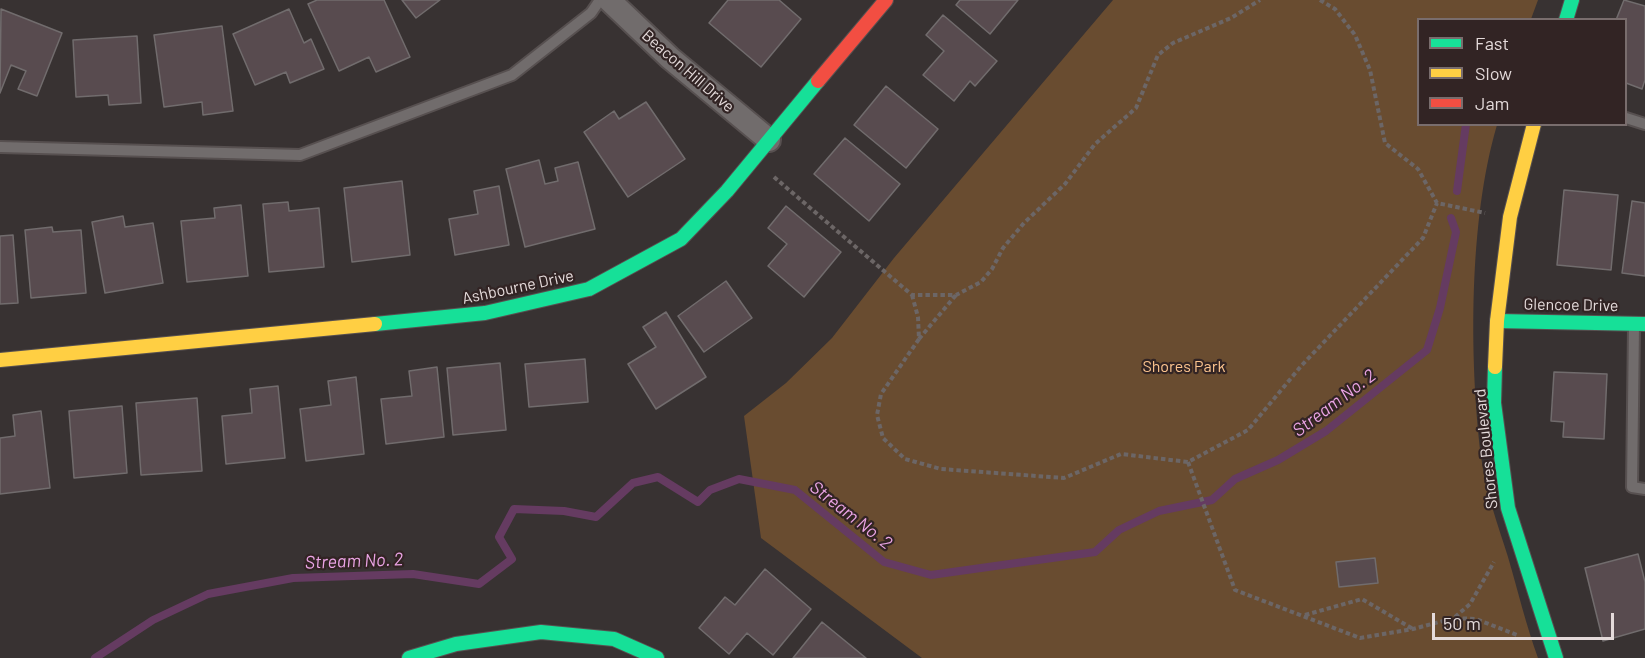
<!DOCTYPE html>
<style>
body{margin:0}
#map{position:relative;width:1645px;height:658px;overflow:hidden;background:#383232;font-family:Barlow,sans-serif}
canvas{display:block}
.legend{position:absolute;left:1417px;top:18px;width:210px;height:108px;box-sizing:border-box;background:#322424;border:2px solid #796d6d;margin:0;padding:8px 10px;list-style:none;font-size:18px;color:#e4dada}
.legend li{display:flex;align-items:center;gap:12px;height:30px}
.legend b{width:30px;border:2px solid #796d6d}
.scale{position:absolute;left:1432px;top:613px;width:182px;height:27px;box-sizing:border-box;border:3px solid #e4dada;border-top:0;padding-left:8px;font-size:18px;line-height:21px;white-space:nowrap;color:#e4dada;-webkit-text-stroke:4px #322424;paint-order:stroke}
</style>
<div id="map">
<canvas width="1645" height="658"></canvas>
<ul class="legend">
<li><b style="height:8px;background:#16e098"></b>Fast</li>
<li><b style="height:8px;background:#ffcf43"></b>Slow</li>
<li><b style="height:8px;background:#f24e42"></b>Jam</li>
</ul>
<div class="scale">50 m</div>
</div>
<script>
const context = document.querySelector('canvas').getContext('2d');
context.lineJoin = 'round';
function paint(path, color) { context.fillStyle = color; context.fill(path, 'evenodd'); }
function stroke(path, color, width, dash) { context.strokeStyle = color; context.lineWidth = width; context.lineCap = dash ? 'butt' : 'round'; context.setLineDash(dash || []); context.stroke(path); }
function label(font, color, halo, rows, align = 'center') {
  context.font = font + ' Barlow,sans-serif'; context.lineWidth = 4.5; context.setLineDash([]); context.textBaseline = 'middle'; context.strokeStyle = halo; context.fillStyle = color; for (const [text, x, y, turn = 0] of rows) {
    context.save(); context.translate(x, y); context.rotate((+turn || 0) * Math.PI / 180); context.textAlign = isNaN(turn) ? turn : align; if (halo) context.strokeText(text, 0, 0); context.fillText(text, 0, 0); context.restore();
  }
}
const green = new Path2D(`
 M1113,0H1538L1531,19L1418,20V124L1497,125C1469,219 1469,358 1481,456C1485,490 1498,525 1508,557C1518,591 1526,625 1538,658H922L761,538L744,416L786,383L832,338L894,258Z`);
const stream = new Path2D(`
 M1457,191L1466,124
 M95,658L153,620L208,594L293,578L413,574L479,584L512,559L499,537L514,509L564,511L596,517L633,483L658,477L698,502L710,490L739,479L795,490L884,562L931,575L1095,552L1119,530L1159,511L1212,500L1235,479L1278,460L1326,431L1427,350L1440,308L1456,232L1451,218`);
const building = new Path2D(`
 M317,0H384L410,57L376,72L369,57L339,71L308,4Z
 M402,0H440L416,18Z
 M728,0H779L801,19L761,67L709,23Z
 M960,0H1018L990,34L956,5Z
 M1624,0L1645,6V80L1642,89L1626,83V20H1616Z
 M1,9L62,33L37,96L18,89L26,71L11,65L0,93Z
 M289,9L304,43L311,39L324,69L290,83L286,72L255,85L233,34Z
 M943,15L997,61L975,86L970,81L954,101L923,75L944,51L926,35Z
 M222,26L233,111L203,115L202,102L164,107L154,35Z
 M137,36L141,103L109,105L108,95L76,97L73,40Z
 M886,86L938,129L906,168L854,125Z
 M646,102L685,159L628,197L584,132L614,111L619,119Z
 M845,138L900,184L869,221L814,174Z
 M539,160L545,184L558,181L555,168L578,162L595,229L525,247L506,169Z
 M402,181L410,255L352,262L344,188Z
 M499,186L509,245L455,255L449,219L478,214L474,191Z
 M1564,190L1618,195L1611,270L1557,265Z
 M1632,201L1645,203V276L1622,273Z
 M288,202L289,211L319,208L324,267L269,272L263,204Z
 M241,205L248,276L187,282L181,221L215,218L214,208Z
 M786,206L841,252L804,297L768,266L787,244L768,228Z
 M123,216L125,227L153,223L163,283L105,293L92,222Z
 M52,227L53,232L81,230L86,293L31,298L25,230Z
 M13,235L18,303L0,304V236Z
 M726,281L752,318L704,352L678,316Z
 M666,312L706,377L656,409L628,364L656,347L643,327Z
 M585,359L588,402L529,407L525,364Z
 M500,363L506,430L453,435L447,368Z
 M437,367L444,437L386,444L381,399L412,396L409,371Z
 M1554,372L1607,374L1604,439L1563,437L1564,422L1551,421Z
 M356,377L364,454L306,461L300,409L331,405L328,381Z
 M278,386L285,458L226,464L222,416L252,413L250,389Z
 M197,398L202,471L141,475L136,403Z
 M122,406L127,473L74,478L69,411Z
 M41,411L50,488L0,494V438L15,436L13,415Z
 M1638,554L1645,582V629L1603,641L1585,568Z
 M1375,558L1378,583L1339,587L1336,562Z
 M765,569L811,609L773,655L747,633L729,654L699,628L725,597L735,605Z
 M822,622L866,658H793Z`);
const path = new Path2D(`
 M1320,0L1335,9L1355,35L1370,70L1385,143L1418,169L1437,203L1485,213
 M774,177L912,295H956L981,282L992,269L1003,248L1024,223L1065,184L1095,144L1136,108L1158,55L1173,43L1231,18L1260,0
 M912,295L918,317L919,339L881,394L877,415L883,438L905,459L941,469L1064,478L1121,454L1188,462L1248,430L1302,365L1423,238L1437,203
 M919,339L956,295
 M1188,462L1235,590L1360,638L1413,629L1454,618L1476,619L1517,635
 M1305,615L1362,599L1413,629
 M1455,617L1470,604L1494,562`);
const lane = new Path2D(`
 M1626,118L1645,124
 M0,147L300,155L512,75L591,13L600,0
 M1634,326L1632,487L1645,489`);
const street = new Path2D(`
 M609,0L670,58L769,140`);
const fast = new Path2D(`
 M1566,20L1572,0
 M1497,321L1645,324
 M375,324L485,313L589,289L681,239L727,191L818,81
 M1495,367L1494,403L1508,508L1556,658
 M409,658L456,644L541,632L614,639L657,658`);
const slow = new Path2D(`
 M0,360L375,324
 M1495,367L1497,321L1510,217L1534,124`);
const jam = new Path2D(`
 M818,81L886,0`);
const streetNames = [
 ["Beacon Hill Drive",688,71,41],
 ["Ashbourne Drive",518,287,-12],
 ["Glencoe Drive",1571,305,1],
 ["Shores Boulevard",1486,449,-96]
];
const parkNames = [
 ["Shores Park",1184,367]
];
const waterNames = [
 ["Stream No. 2",1334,403,-37],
 ["Stream No. 2",851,515,38],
 ["Stream No. 2",354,561,-2]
];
paint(green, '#694c30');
stroke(stream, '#653b61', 8);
paint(building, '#584b4f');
stroke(building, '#716c6d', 1.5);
stroke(lane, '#575050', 14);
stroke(street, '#575050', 26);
stroke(fast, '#575050', 16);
stroke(slow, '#575050', 16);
stroke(jam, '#575050', 16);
stroke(path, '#6c6666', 4, [4.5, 3]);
stroke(lane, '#716c6c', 10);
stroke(street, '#716c6c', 22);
stroke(fast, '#16e098', 14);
stroke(slow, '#ffcf43', 14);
stroke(jam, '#f24e42', 14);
label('16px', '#e4dada', '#322424', streetNames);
label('16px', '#fdc58f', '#322424', parkNames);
label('italic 18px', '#eba4e5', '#322424', waterNames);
</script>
